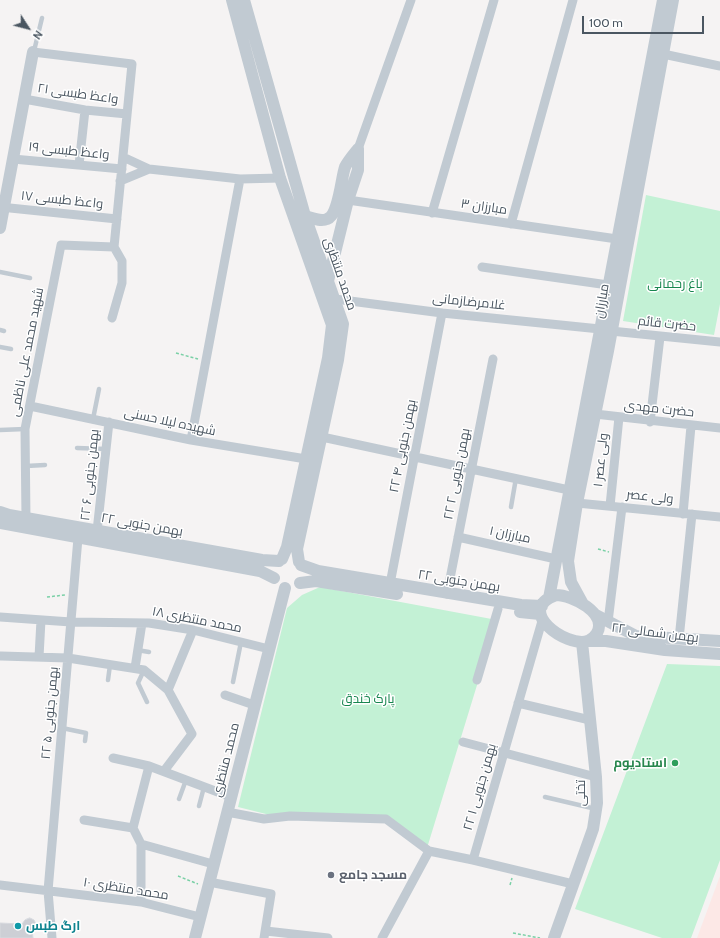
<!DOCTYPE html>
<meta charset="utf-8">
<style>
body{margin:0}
#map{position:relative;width:720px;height:938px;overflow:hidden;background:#f5f3f3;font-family:Cabin,sans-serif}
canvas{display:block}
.north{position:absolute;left:8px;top:8px;width:40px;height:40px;-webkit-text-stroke:3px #fff;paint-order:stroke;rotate:126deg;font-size:11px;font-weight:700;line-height:16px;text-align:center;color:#4a5661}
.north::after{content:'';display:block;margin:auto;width:14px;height:18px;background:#4a5661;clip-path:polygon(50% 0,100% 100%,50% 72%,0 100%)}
.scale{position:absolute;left:582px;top:16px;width:122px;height:18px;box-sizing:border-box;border:2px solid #4a5661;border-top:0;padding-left:5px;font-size:12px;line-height:14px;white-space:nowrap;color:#4a5661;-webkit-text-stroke:3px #fff;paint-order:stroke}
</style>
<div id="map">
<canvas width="720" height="938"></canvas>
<div class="north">N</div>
<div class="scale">100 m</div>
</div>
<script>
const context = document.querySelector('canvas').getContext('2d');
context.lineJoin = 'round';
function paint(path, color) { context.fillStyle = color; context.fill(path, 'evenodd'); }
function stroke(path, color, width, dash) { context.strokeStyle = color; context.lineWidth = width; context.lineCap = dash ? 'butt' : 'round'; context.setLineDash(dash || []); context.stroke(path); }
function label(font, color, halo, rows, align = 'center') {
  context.font = font + ' Cabin,Cairo,sans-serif'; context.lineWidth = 3; context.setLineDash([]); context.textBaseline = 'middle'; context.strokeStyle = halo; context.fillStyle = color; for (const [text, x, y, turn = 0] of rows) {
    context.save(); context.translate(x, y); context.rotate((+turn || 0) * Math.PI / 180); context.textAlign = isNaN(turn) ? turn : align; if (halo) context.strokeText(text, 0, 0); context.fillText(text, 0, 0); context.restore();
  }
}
const medical = new Path2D(`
 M720,876V938H697Z`);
const green = new Path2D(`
 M646,195L720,211V304L714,335L623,321Z
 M320,587L497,620L427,848L386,815H270L238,807L287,608L302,595Z
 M667,664L720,666V860L691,938H662L575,909Z`);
const building = new Path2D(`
 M30,918L34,920L36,924L35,928L32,930L33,938H0V923L22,924L25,920Z`);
const path = new Path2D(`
 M176,353L198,359
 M598,549L609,552
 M47,597L65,595
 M178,876L198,884
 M510,885L512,878
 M513,933L540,938`);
const service = new Path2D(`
 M34,51L42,18
 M0,272L30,278
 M0,330L4,331
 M0,347L11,349
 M93,419L99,389
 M0,430L25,429
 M77,448L106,449
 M26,466L45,465
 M511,507L516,478
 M137,650L149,652
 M144,670L138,683L147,702
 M108,680L110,665
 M233,682L241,642
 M62,728L86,733L85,741
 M545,797L596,809
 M179,799L186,780
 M199,806L204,787`);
const minor = new Path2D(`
 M33,52L132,64L114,247L122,261V283L112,318
 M663,54L720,66
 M24,99L85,110L127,114
 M358,149L411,0
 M123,157L149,169L240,179L280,178
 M13,159L122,169
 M79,165L85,110
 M120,181L149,169
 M348,200L617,239
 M0,207L117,219
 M432,213L494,0
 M511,224L573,0
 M482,267L608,285
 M335,299L442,313L600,329
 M611,331L720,342
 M30,406L191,440L306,459
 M595,414L720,428
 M650,422L660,337
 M322,437L569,490
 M191,440L240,179
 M577,503L720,517
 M610,506L619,417
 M683,514L691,426
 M26,519L25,429L61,245L114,247
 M97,531L109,422
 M458,537L556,559
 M390,584L442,313
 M447,594L493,359
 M0,617L71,622L149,623L193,630L269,649
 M608,622L622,507
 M679,639L692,514
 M1,656L68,658L144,670L168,690L192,734L164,771
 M39,657L41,620
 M135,668L142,623
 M477,680L498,609
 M168,690L193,630
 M225,695L254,705
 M518,703L590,720
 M463,742L596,777
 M113,758L149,766L231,797
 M227,812L264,819L290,816L386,819L429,851L382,938
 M84,820L133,828
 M141,844L213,864
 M429,851L473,860L573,884
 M473,860L542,621
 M209,882L271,894L264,938
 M0,885L141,902L200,917
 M141,902V844L133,828L149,766
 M266,931L328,938
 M52,938L48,891L78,538`);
const tertiary = new Path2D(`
 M232,0L280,178L332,325L328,358L287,547L282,559
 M244,0L305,216L343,324L338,360L297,549L299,562
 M305,216C312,218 321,222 327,219C339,215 341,178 345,167C348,161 354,154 358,149
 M0,228L33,52
 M328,281L348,200L358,170V149
 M0,512L9,515L262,560L279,561
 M0,523L260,571L274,578
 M301,565L318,571L521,605L542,606
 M300,583L316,581L397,594
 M556,595C572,595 608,613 597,633C595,637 592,639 588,641C566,648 514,610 556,595Z
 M549,598L663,0
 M583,604L571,582L568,561L577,503L608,351L673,0
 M520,612L540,614
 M596,615L636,636L720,641
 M587,641H606L665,650L720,654
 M195,938L285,588
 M554,938L593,829L597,803L596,777L582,642`);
const markers = [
 [675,763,4,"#2e9e5b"],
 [331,875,4,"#6b7280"],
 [18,926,4,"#0f9aa8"]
];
const streetNames = [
 ["واعظ طبسی ۲۱",78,94,8],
 ["واعظ طبسی ۱۹",69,151,6],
 ["واعظ طبسی ۱۷",62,200,6],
 ["مبارزان ۳",484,207,8],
 ["محمد منتظری",340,274,71],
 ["مبارزان",602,301,-80],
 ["غلامرضازمانی",469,302,6],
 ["حضرت قائم",667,324,6],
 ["شهید محمد علی ناظمی",27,352,-79],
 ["حضرت مهدی",659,409,6],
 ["شهیده لیلا حسنی",170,422,12],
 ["۲۲ بهمن جنوبی ۴",403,446,-79],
 ["ولی عصر ۱",601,460,-84],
 ["۲۲ بهمن جنوبی ۲",457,474,-79],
 ["۲۲ بهمن جنوبی ۶",90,475,-84],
 ["ولی عصر",650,497,6],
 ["۲۲ بهمن جنوبی",142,525,10],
 ["مبارزان ۱",510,535,12],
 ["۲۲ بهمن جنوبی",459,581,9],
 ["محمد منتظری ۱۸",197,620,11],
 ["۲۲ بهمن شمالی",655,633,7],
 ["۲۲ بهمن جنوبی ۵",50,713,-85],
 ["محمد منتظری",226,760,-76],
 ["۲۲ بهمن جنوبی ۱",480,787,-74],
 ["تختی",581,793,-90],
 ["محمد منتظری ۱۰",126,889,9]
];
const parkNames = [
 ["باغ رحمانی",675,284],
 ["پارک خندق",368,699]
];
const leisureNames = [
 ["استادیوم",667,763]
];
const worshipNames = [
 ["مسجد جامع",339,875]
];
const cultureNames = [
 ["ارگ طبس",26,926]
];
paint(medical, '#fce8e6');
paint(green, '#c3f1d5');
paint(building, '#cdcfd5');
stroke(building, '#d7d9de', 1);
stroke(path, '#7ad0a6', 1.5, [3, 2]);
stroke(service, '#c1cad2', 4.5);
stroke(minor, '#c1cad2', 9);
stroke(tertiary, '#c1cad2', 12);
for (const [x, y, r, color] of markers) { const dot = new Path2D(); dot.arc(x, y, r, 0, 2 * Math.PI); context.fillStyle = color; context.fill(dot); stroke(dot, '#fff', 1.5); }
label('13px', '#4a5661', '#fff', streetNames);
label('13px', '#17864f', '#fff', parkNames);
label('bold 13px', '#27864d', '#fff', leisureNames, 'right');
label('bold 13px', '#5b616d', '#fff', worshipNames, 'left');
label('bold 13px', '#0d838f', '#fff', cultureNames, 'left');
</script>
